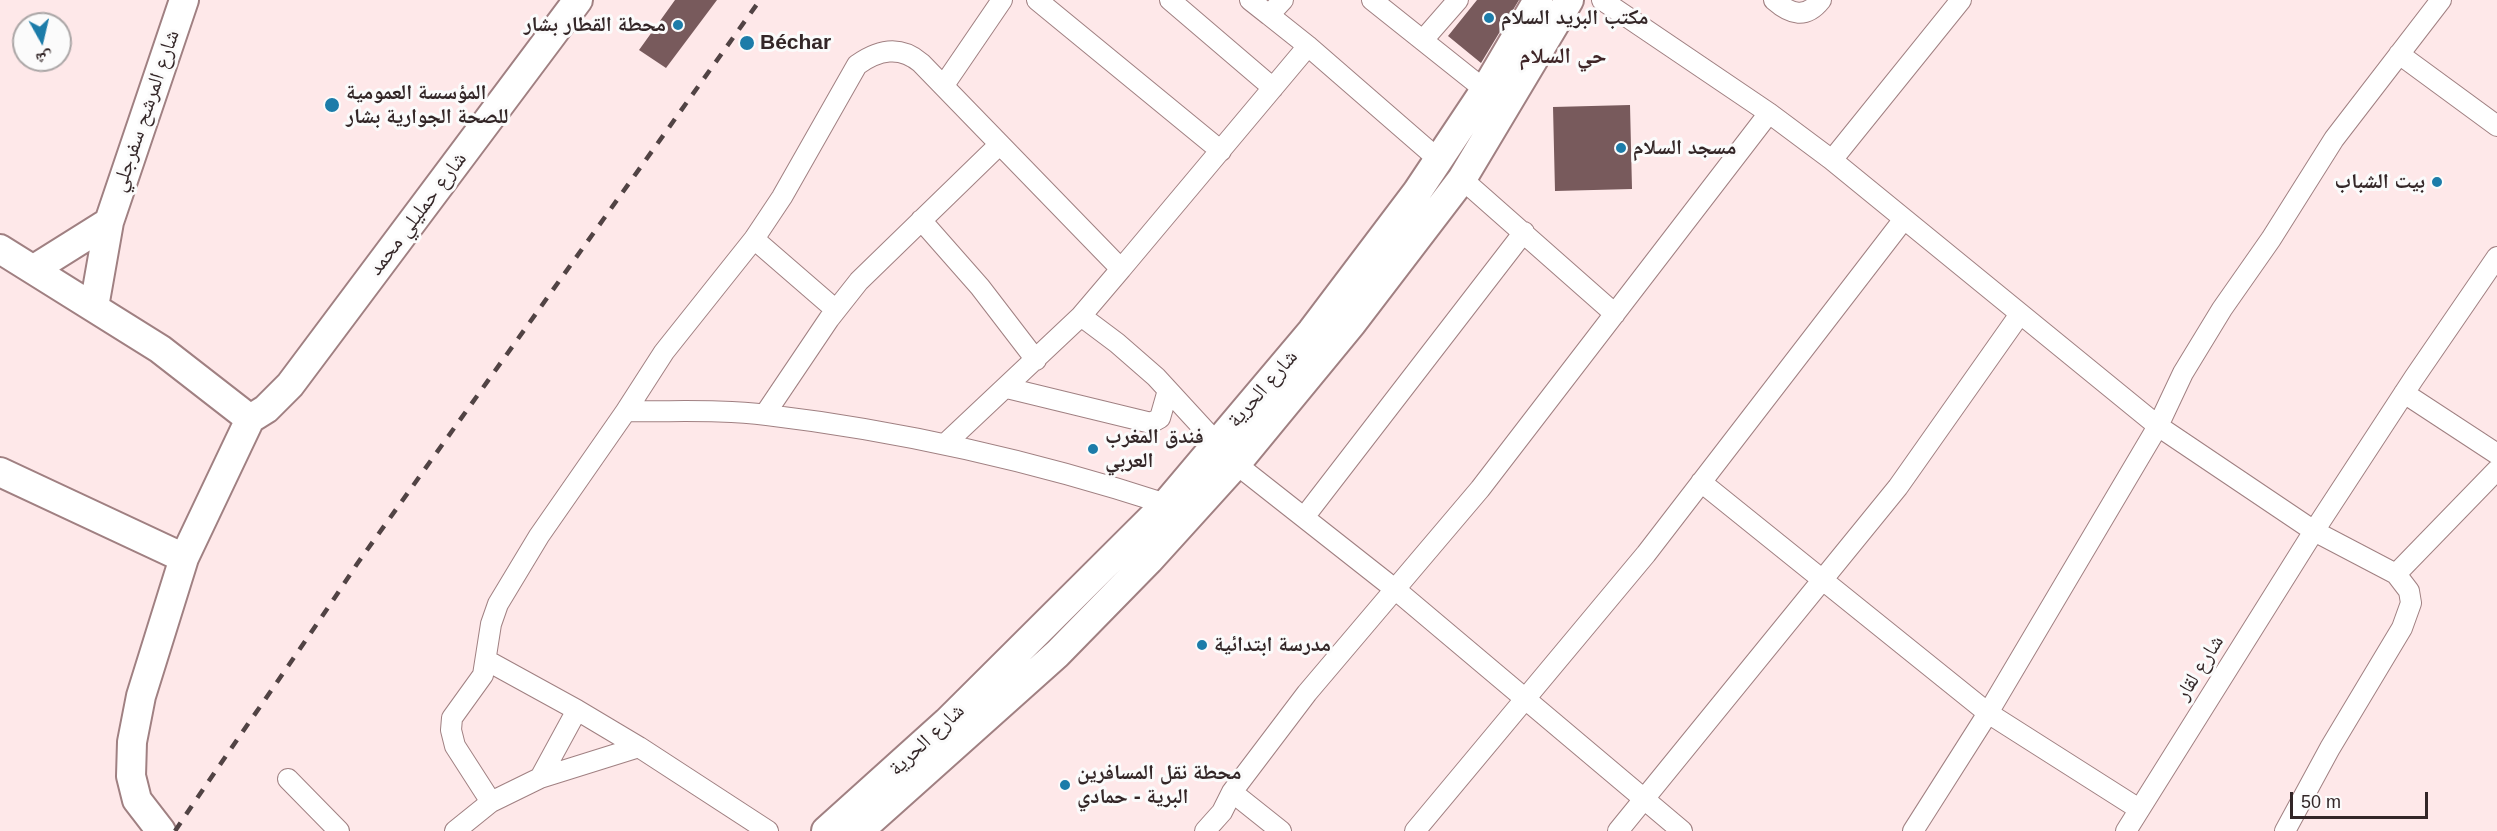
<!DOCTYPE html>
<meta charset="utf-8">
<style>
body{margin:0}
#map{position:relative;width:2497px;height:831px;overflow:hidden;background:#fee8e9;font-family:Arial,"Noto Naskh Arabic",sans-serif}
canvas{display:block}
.north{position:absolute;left:12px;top:12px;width:60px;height:60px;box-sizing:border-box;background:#fbfbfb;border:2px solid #aba6a6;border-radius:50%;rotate:172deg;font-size:16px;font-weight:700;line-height:24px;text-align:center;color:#332627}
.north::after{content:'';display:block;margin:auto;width:21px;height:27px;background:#1c7ca9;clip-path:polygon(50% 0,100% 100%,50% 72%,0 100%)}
.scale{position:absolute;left:2290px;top:792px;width:138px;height:27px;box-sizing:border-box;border:3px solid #332627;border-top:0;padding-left:8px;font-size:18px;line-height:21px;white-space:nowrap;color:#332627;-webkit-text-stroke:4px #fbfbfb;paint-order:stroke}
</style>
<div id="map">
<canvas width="2497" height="831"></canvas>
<div class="north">ش</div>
<div class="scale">50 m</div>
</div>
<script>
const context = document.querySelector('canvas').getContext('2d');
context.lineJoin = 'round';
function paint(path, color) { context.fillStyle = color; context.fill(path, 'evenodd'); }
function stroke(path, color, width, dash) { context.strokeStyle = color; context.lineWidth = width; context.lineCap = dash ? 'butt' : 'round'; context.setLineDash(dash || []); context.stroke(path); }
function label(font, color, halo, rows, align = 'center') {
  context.font = font + ' Arial,"Noto Naskh Arabic",sans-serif'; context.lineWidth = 6; context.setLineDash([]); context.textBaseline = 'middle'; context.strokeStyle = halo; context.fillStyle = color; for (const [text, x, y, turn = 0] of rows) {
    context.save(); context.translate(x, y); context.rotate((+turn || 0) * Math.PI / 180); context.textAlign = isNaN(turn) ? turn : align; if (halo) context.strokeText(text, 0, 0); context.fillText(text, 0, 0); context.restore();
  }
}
const building = new Path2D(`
 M675,0H717L666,68L639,50Z
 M1477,0H1519L1481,63L1448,36Z
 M1630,105L1632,189L1555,191L1553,107Z`);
const street = new Path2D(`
 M1037,0L1221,151
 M1170,0L1273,88
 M1250,0L1269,15
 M1283,0L1269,15L1308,46
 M1372,0L1485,90
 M1602,0L1769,113L1832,160L2158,426L1988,713L1913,831
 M1774,0C1791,15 1806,19 1821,0
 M2441,0L2334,139L2271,239L2222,309L2183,373L2158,426L2314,531L2414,378L2497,257
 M1423,40L1458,0
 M2399,54L2497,126
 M944,85L1002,0
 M1832,160L1961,0
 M1462,179L1615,314
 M921,220L980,287L1036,360
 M754,239L836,310
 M1121,269L1308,46L1438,159
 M1007,388L1151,423L1160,418L1168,390
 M2404,393L2497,454
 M626,411L664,352L754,239L782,197L857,65C878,50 900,45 921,63L1121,269L1081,316
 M765,414L829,319L859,281L999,145
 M945,444L1081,316L1117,343L1156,377L1236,464L1396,590L1682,831
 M1701,482L1988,713L2139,809
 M1305,516L1524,232
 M486,660L577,710L639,747
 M540,778L577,710
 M288,779L339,831
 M1232,792L1281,831
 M491,802L455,746L451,730L452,718L483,675L491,624L498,604L539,536L626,411C672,412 721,409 767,415C902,431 1037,462 1166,504
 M455,831L491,802L540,778L639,747L768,831
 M1205,831L1222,812L1232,792L1307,693L1480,489L1769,113
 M1415,831L1646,554L1904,219
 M1618,831L1898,487L2020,314
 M2126,831L2314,531L2396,574L2497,470
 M2285,831L2330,748L2402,628L2411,603L2409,591L2396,574`);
const secondary = new Path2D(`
 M0,249L160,349L250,419L184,558L141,696L132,742L131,776L137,800L161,831
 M34,269L109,222
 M94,307L109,222L184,0
 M250,419L266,409L290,385L578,0
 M0,472L184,558
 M826,831L947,722L1166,504L1312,331L1417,192L1485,90L1538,0
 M859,831L1057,654L1149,560L1236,464L1352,323L1462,179L1569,0`);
const rail = new Path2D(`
 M175,831C235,741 298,654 357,564L760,0`);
const markers = [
 [1489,18,6,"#1c7ca9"],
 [678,25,6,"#1c7ca9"],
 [747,43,8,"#1c7ca9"],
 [332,105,8,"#1c7ca9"],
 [1621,148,6,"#1c7ca9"],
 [2437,182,6,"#1c7ca9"],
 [1093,449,6,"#1c7ca9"],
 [1202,645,6,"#1c7ca9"],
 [1065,785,6,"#1c7ca9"]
];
const poiNames = [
 ["مكتب البريد السلام",1501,18],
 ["محطة القطار بشار",666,25,"right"],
 ["Béchar",760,43],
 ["المؤسسة العمومية",346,93],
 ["للصحة الجوارية بشار",346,117],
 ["مسجد السلام",1633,148],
 ["بيت الشباب",2425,182,"right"],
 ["فندق المغرب",1105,437],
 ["العربي",1105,461],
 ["مدرسة ابتدائية",1214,645],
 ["محطة نقل المسافرين",1077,773],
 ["البرية - حمادي",1077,797]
];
const streetNames = [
 ["شارع المرشح سفرجلي",146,111,-71],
 ["شارع حمليلي محمد",418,214,-53],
 ["شارع الحرية",1263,389,-49],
 ["شارع لقار",2200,668,-58],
 ["شارع الحرية",927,740,-43]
];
const neighbourhoodNames = [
 ["حي السلام",1563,57]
];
paint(building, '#785a5c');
stroke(street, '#a08082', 22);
stroke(secondary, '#a08082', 32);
stroke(street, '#fff', 20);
stroke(secondary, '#fff', 28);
stroke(rail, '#514344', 4.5, [10, 10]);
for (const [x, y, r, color] of markers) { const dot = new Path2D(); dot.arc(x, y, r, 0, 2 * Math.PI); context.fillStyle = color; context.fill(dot); stroke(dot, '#fbfbfb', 2); }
label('bold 21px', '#332627', '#fbfbfb', poiNames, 'left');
label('21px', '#332627', '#fbfbfb', streetNames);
label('bold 22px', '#3f2527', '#fbfbfb', neighbourhoodNames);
</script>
